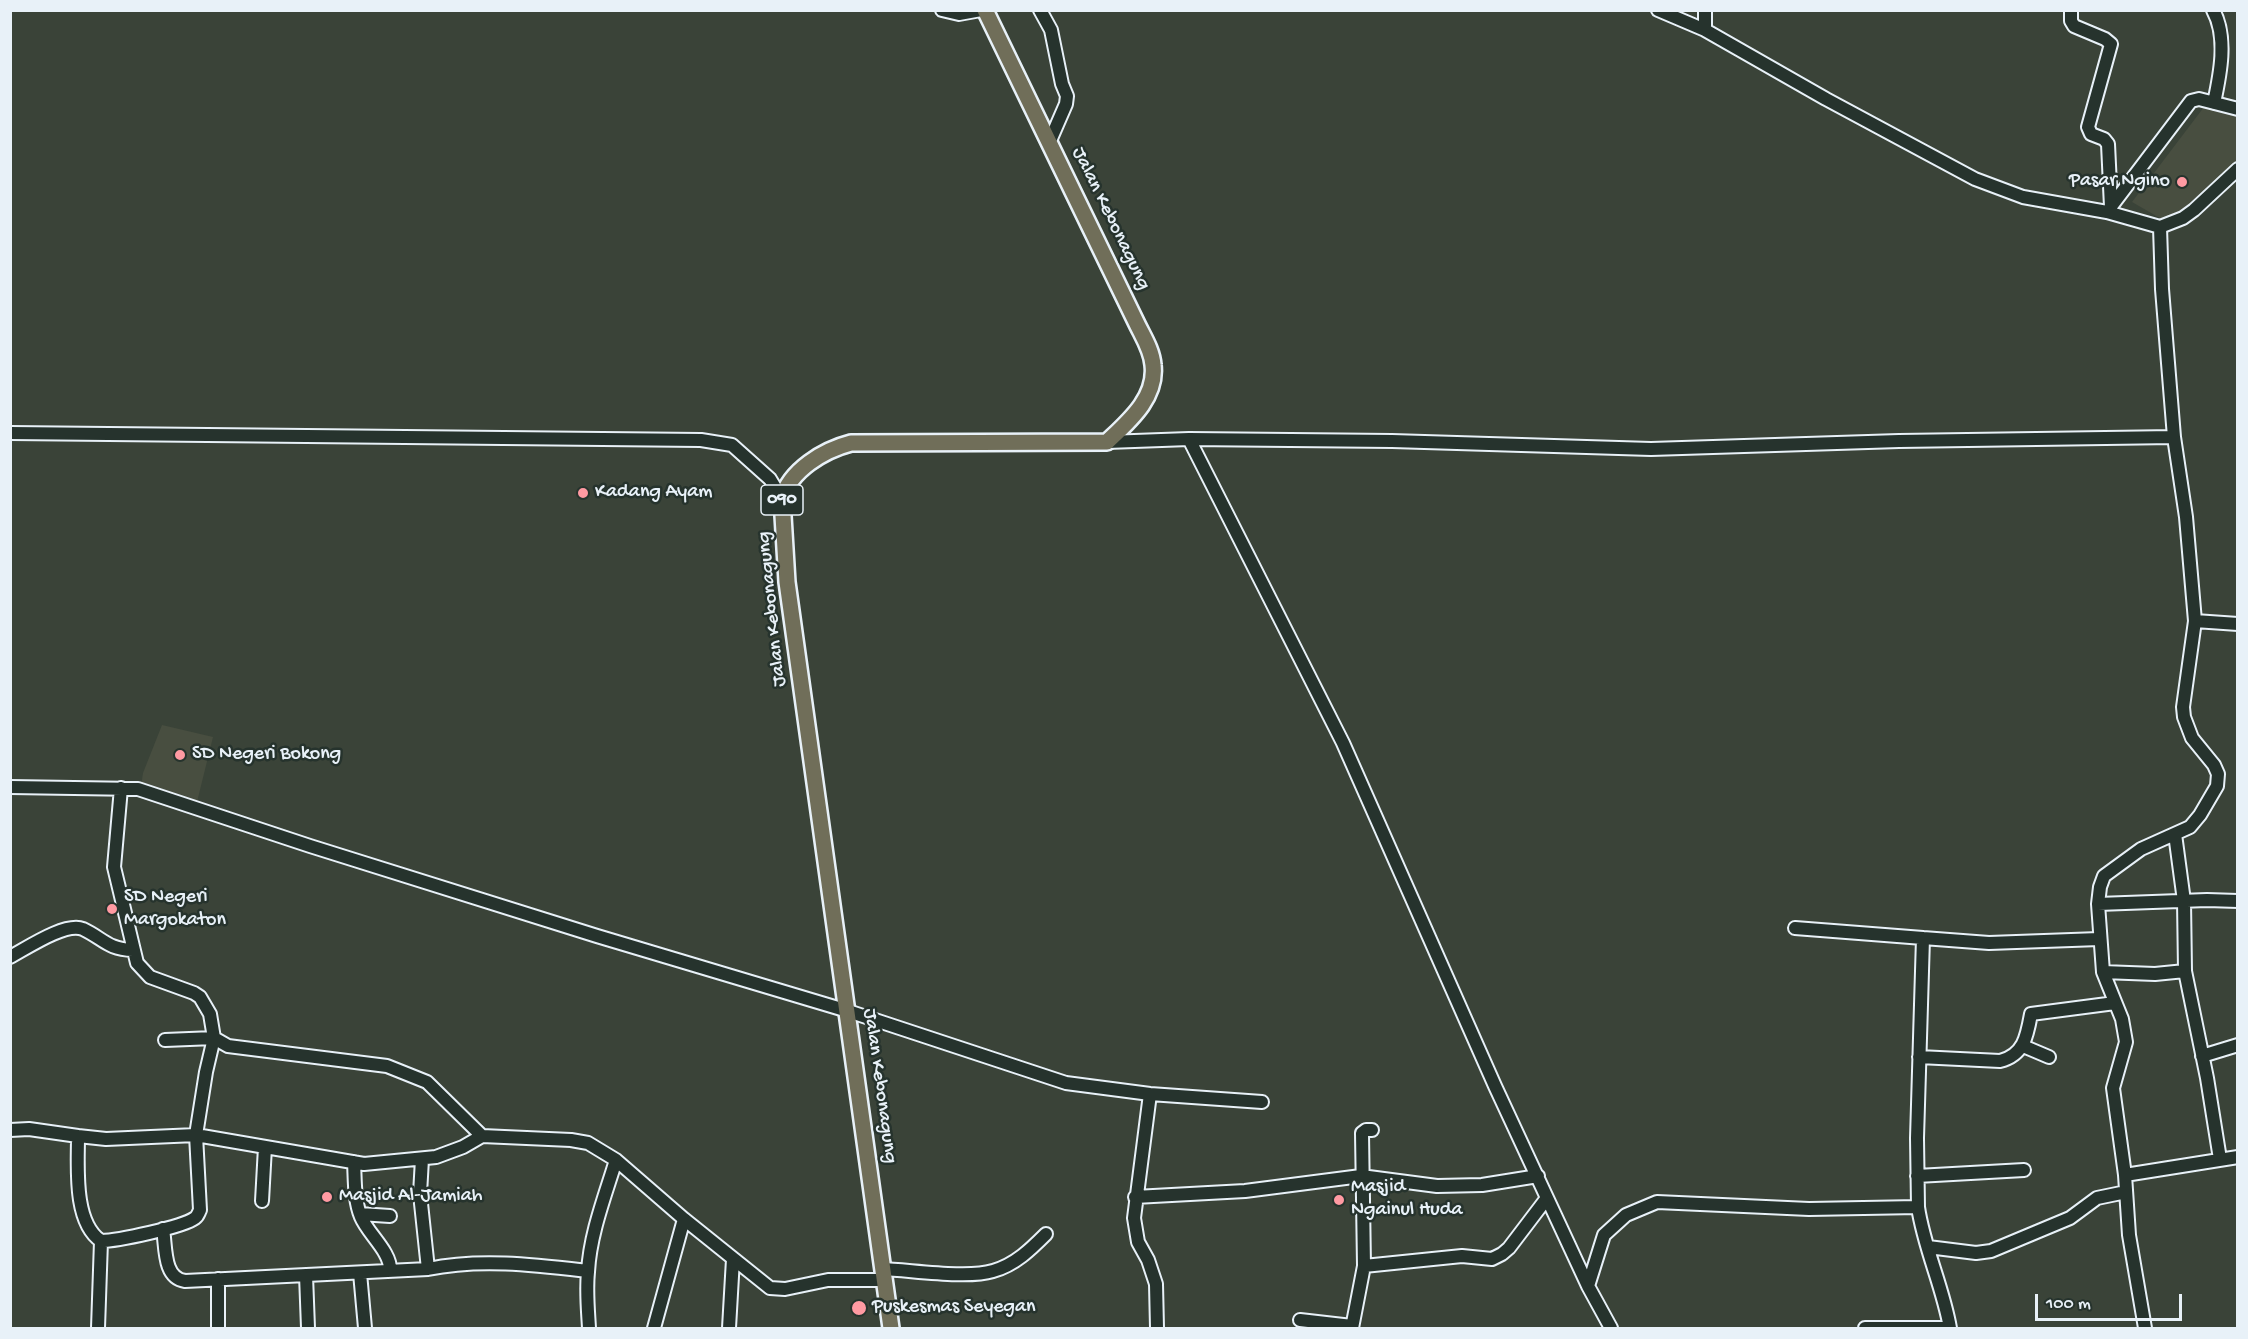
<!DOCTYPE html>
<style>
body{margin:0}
#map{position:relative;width:2248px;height:1339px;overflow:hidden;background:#3a4338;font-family:"Gochi Hand",sans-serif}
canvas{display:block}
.frame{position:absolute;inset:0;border:12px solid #e8f1f8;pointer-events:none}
.scale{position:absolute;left:2035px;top:1294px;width:147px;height:27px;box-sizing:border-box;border:3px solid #e8f1f8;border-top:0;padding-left:8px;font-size:18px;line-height:21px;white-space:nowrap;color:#e8f1f8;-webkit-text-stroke:4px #26332d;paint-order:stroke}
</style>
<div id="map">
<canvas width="2248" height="1339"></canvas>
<div class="frame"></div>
<div class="scale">100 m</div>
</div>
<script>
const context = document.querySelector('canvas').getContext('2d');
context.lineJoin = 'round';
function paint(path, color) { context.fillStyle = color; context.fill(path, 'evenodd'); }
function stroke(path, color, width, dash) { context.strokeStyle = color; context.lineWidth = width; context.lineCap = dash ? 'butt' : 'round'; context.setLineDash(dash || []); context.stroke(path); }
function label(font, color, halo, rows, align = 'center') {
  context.font = font + ' "Gochi Hand",sans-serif'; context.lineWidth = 5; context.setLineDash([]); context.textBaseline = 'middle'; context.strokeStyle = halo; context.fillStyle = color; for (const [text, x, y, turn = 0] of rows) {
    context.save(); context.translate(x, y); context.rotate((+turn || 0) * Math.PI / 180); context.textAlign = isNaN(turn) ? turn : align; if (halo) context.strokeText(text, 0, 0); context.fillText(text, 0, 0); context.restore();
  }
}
const built = new Path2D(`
 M2204,107L2237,116V162L2185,215L2165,221L2132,202Z
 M162,725L213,737L196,806L141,787L143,773Z`);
const minor = new Path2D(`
 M942,10L959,14L981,10
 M1040,10L1051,30L1062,84L1067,96L1066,104L1049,143
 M1658,10L1705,30L1826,99L1975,179L2023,197L2107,212L2160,227L2183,218L2194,210L2238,169
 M2071,10V21L2074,26L2105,39L2111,44L2088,127L2091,134L2104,139L2108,144L2111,207
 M2213,10C2228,37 2220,75 2214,103
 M1705,30V10
 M2110,208L2191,101L2199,99L2238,109
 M10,433L701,440L732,445L770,479L782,499
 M1189,439L1343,743L1495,1086L1588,1286L1611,1328
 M1107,442L1189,439L1392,441L1651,449L1899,441L2174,437L2162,289L2160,227
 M2195,621L2238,624
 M10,787L138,789L310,846L597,936L848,1011L1066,1083L1150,1094L1262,1102
 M121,788L114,867L137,963L150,977L194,993L200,997L210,1014L214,1038L228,1046L387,1066L427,1082L482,1136L571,1140L588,1143L616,1160L684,1219L770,1288L785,1289L828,1280H883
 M2175,834L2184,901L2185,971L2207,1078L2220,1159
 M2098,904L2207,900L2238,901
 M1795,928L1923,938
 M10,957C27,948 65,922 83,929C104,939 107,949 133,950
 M2103,972L2155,974L2185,971
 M165,1040L214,1038L206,1072L196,1135L200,1210C198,1214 198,1216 195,1218C183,1227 117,1241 101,1241C73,1222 78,1166 78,1136L106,1139L196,1135L364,1164L436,1157L463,1147L482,1136
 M2023,1046L2049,1057
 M2202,1056L2238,1045
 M1919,1057L2000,1061C2024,1055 2027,1036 2031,1014L2115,1003
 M1150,1094L1134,1218L1138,1242L1148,1260L1156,1284L1157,1328
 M10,1130L29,1129L78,1136
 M422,1159L420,1194L428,1269
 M354,1162C355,1180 354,1200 361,1217C368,1234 391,1252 390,1270
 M2125,1175L2238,1157
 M1917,1176L2024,1170
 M1135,1197L1245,1191L1361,1176L1437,1186L1482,1185L1538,1176
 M262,1201L265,1147
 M1918,1207C1924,1248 1943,1287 1950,1328
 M360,1214L390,1216
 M163,1229C166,1247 163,1278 185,1281L428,1269C480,1258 536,1265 588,1271
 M1928,1247L1976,1253L1991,1251L2070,1218L2097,1198L2126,1192
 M1364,1266L1362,1133L1366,1130H1372
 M882,1269C911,1270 967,1279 993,1271C1015,1265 1031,1249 1046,1234
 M360,1273L365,1328
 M306,1275L308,1328
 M1588,1286L1604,1235L1626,1215L1657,1202L1809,1209L1918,1207L1917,1138L1923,938L1989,943L2099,939
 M1300,1320L1352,1326
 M98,1328L101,1241
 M218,1328V1279
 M589,1328C588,1310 586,1291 588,1272C590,1234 605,1196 616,1160
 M654,1328L684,1219
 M729,1328L733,1259
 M1352,1328L1364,1266L1462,1256L1492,1259L1502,1254L1509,1248L1547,1198
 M1865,1328H1949
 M2145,1328L2129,1235L2125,1175L2113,1088L2126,1042L2122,1019L2103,972L2098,904L2100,887L2104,876L2141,849L2190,827L2200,815L2217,786L2218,774L2214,765L2192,738L2184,717L2183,707L2195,621L2186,517L2174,437`);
const major = new Path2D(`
 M891,1328L787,582L782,499C790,470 824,450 851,443L1107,442C1128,422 1157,398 1153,365C1152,351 1144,338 1138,326L985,10`);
const markers = [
 [2182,182,6,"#ff9aa2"],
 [583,493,6,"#ff9aa2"],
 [180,755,6,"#ff9aa2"],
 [112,909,6,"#ff9aa2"],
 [327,1197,6,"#ff9aa2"],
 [1339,1200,6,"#ff9aa2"],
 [859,1308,8,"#ff9aa2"]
];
const shields = [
 [782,500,42]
];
const shieldNames = [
 ["090",782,500]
];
const poiNames = [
 ["Pasar Ngino",2170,182,"right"],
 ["Kadang Ayam",595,493],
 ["SD Negeri Bokong",192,755],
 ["SD Negeri",124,898],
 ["Margokaton",124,921],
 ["Masjid",1351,1188],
 ["Ngainul Huda",1351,1211],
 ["Masjid Al-Jamiah",339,1197],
 ["Puskesmas Seyegan",872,1308]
];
const streetNames = [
 ["Jalan Kebonagung",1110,219,64],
 ["Jalan Kebonagung",773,609,-96],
 ["Jalan Kebonagung",879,1086,82]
];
paint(built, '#484e40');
stroke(minor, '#e8f1f8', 16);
stroke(major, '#e8f1f8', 20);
stroke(minor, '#26332d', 12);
stroke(major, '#706e59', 15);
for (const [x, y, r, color] of markers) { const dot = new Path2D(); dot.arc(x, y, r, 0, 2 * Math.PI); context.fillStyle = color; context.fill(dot); stroke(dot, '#26332d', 2); }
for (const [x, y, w] of shields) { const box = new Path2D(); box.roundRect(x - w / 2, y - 15, w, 30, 4.5); context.fillStyle = '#26332d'; context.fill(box); stroke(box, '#e8f1f8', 1.5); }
label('bold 18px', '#e8f1f8', null, shieldNames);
label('20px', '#e8f1f8', '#26332d', poiNames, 'left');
label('20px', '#e8f1f8', '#26332d', streetNames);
</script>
